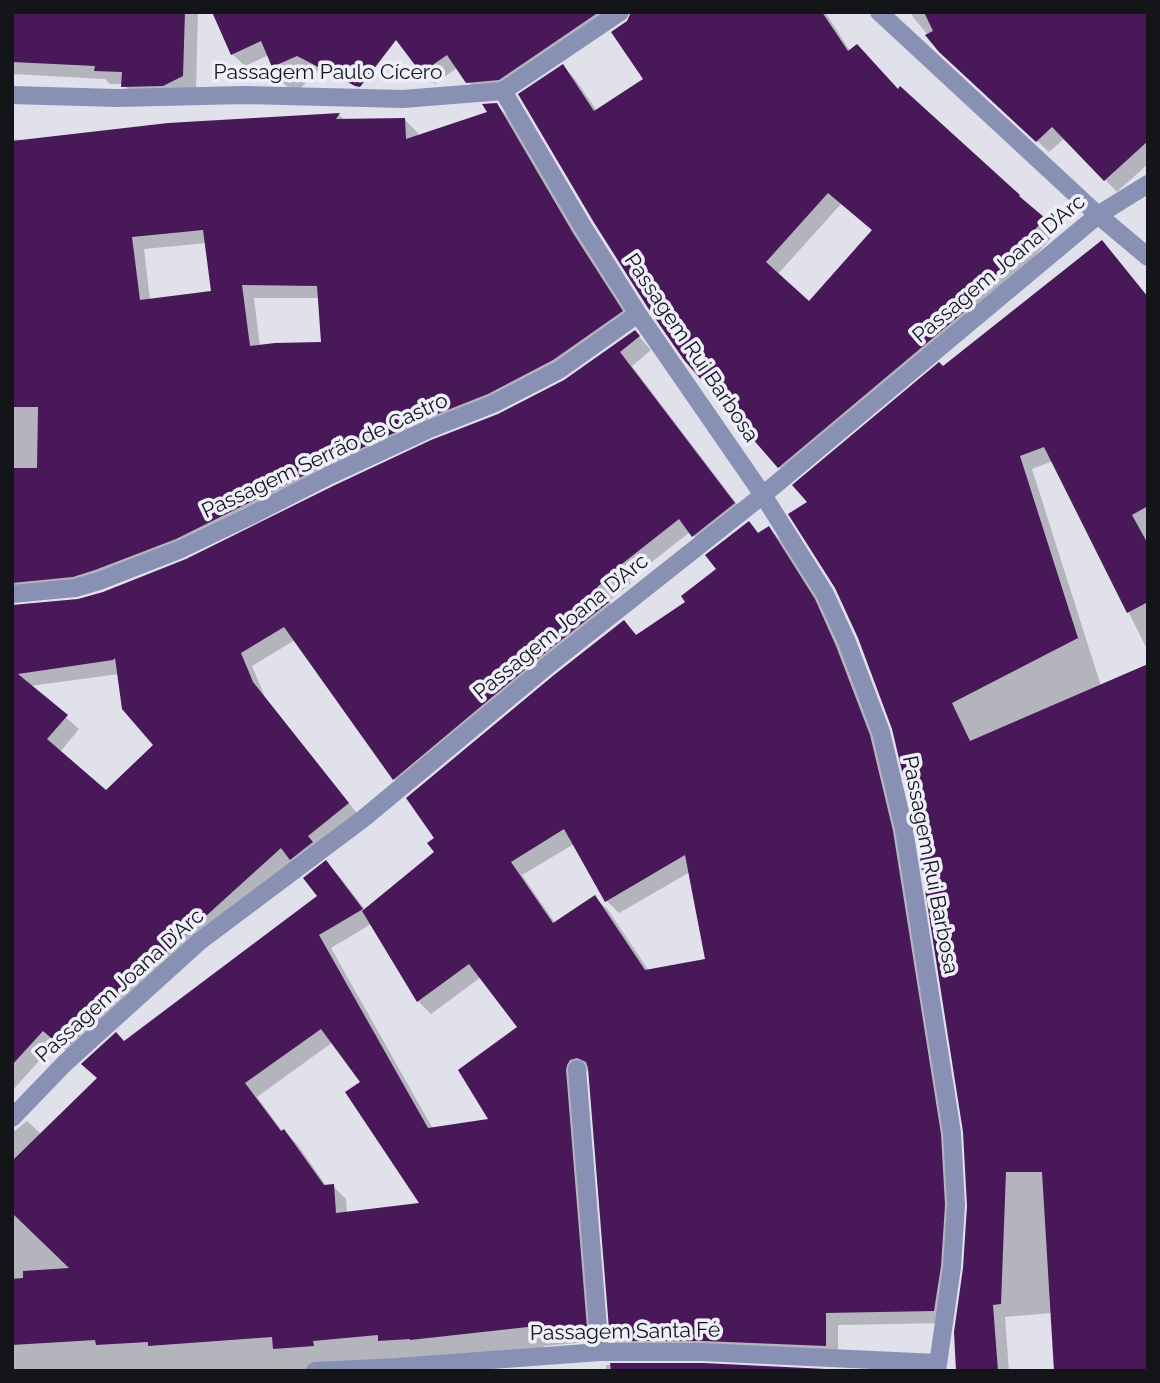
<!DOCTYPE html>
<meta charset="utf-8">
<style>
body{margin:0}
#map{position:relative;width:1160px;height:1383px;overflow:hidden;background:#e1e1ec;font-family:Raleway,sans-serif}
canvas{display:block}
.frame{position:absolute;inset:0;border:14px solid #141518;pointer-events:none}
</style>
<div id="map">
<canvas width="1160" height="1383"></canvas>
<div class="frame"></div>
</div>
<script>
const context = document.querySelector('canvas').getContext('2d');
context.lineJoin = 'round';
function paint(path, color) { context.fillStyle = color; context.fill(path, 'evenodd'); }
function stroke(path, color, width, dash) { context.strokeStyle = color; context.lineWidth = width; context.lineCap = dash ? 'butt' : 'round'; context.setLineDash(dash || []); context.stroke(path); }
function label(font, color, halo, rows, align = 'center') {
  context.font = font + ' Raleway,sans-serif'; context.lineWidth = 7; context.setLineDash([]); context.textBaseline = 'middle'; context.strokeStyle = halo; context.fillStyle = color; for (const [text, x, y, turn = 0] of rows) {
    context.save(); context.translate(x, y); context.rotate((+turn || 0) * Math.PI / 180); context.textAlign = isNaN(turn) ? turn : align; if (halo) context.strokeText(text, 0, 0); context.fillText(text, 0, 0); context.restore();
  }
}
const shadow = new Path2D(`
 M12,12H198L196,90L137,100L123,84H110L105,79L12,74Z
 M214,12H374L295,94L278,78L280,73L273,66L269,55L245,66L232,54Z
 M415,12H633L626,14L480,94L468,81L458,67L435,84L423,72L392,32Z
 M633,12H825L850,51L956,161L1031,209L1056,232L977,323L791,479L779,467L563,66L575,79L597,111L646,80L631,19ZM841,204L873,231L809,303L777,275Z
 M911,12H1148V164L1117,192L1065,138L1049,152L941,51L913,17Z
 M496,105L509,118L586,248L634,324L436,432L190,551L19,597L13,606L79,601L104,593L187,561L499,416L565,382L635,332L651,350L632,366L746,516L706,549L690,532L629,580L631,583L609,601L621,616L407,791L394,778L295,640L252,666L265,697L360,817L293,861L78,1060L56,1042L12,1091V410L14,363H12V139L34,141L168,125L339,115L345,120H405L418,133V137L490,113ZM207,243L213,293L150,300L144,249ZM254,298H320L323,343L260,347ZM119,674L155,745L106,792L60,752L79,729L30,686Z
 M1148,297V651L1053,461L1032,469L1101,686L1052,1313L1005,1317L1009,1371H958L969,1206L965,1132L917,827L894,729L809,502L943,368Z
 M749,523L760,535L769,529L782,541L827,614L882,750L953,1148L947,1323L838,1325V1358L625,1353L612,1340L590,1069L579,1076L599,1341L544,1346L546,1358L346,1371H12V1103L24,1115L13,1128V1131L16,1130L27,1121L42,1135L98,1078L125,1043L319,896L326,863L339,876L366,911L436,852L623,622L637,636L688,602L718,570ZM574,844L607,901L619,913L690,872L707,960L649,971L608,910L595,898L555,923L522,875ZM371,924L418,1001L431,1014L481,977L519,1028L491,1121L433,1129L331,948ZM333,1042L362,1082L423,1204L347,1213L346,1199L333,1186L327,1187L297,1144L284,1131L283,1132L257,1097Z
 M606,1365H703L822,1371H606Z`);
const building = new Path2D(`
 M12,12H185L183,76L163,86L121,87L122,72L94,71L95,66L12,62Z
 M212,12H599L499,80L466,83L447,55L421,73L396,40L360,87L355,86L297,56L272,67L261,41L231,55Z
 M631,12H822L848,51L857,44L898,89L900,86L1020,195L1019,196L1045,218L965,311L778,468L684,360L648,308L593,221L518,94L563,64L594,111L643,79L611,32L627,21ZM828,193L872,230L809,301L766,262Z
 M924,12H1148V141L1104,181L1052,127L1036,142L939,52L925,35L933,31Z
 M497,103L573,233L623,311L553,360L488,394L422,420L323,466L176,539L95,570L73,577L12,583V468H37L38,407H12V141L168,123L340,113L336,119L405,118L406,139L487,112L482,104ZM203,230L211,291L140,300L132,237ZM242,285L317,286L321,342L275,343L250,346Z
 M1102,240L1148,297V506L1132,515L1148,544V602L1127,613L1044,447L1020,456L1078,638L952,703L970,741L1148,664V1371H1054L1042,1172H1006L1001,1304L993,1305L998,1371H956L954,1332L963,1268L967,1206L963,1132L915,826L892,729L858,638L835,588L788,514L807,502L792,485L939,362L943,366Z
 M635,330L640,336L620,352L735,503L692,537L679,519L618,567L620,569L597,587L609,602L540,657L393,780L284,627L241,653L253,682L349,803L308,836L313,842L290,860L281,848L100,1012L102,1014L64,1049L43,1031L12,1065V605L78,599L103,592L186,559L333,486L431,440L498,414L564,380ZM115,658L122,709L153,745L106,790L47,739L68,715L18,674L113,660Z
 M749,521L758,533L769,526L815,599L836,646L870,735L893,831L941,1134L945,1205L941,1266L934,1311L826,1313V1346L703,1341H610L588,1068L586,1062L577,1058L570,1060L567,1065L566,1070L587,1328L528,1332V1327L410,1340V1339L378,1341V1335L313,1341L314,1346L273,1349L272,1337L148,1346V1342L96,1345L95,1340L12,1345V1279L23,1278V1271L69,1268L12,1213V1161L97,1078L81,1064L116,1032L124,1041L317,896L303,878L326,860L363,909L319,935L428,1128L488,1119L458,1070L517,1027L469,964L417,1002L362,911L434,852L427,843L434,838L406,798L554,675L624,620L636,635L685,602L681,596L716,569L705,555ZM564,829L605,902L685,855L705,959L645,970L595,895L553,923L511,862ZM321,1029L360,1082L345,1092L419,1203L336,1213L334,1184L324,1185L284,1129L281,1131L245,1083Z
 M610,1363H703L826,1369V1371H611Z`);
const minor = new Path2D(`
 M879,12L1098,215L1148,257
 M503,91L583,227L638,314L763,495L825,594L847,642L881,732L904,829L952,1133L956,1205L952,1267L937,1371
 M12,95L117,98L245,95L403,99L503,91L620,12
 M12,594L75,588L99,581L181,549L248,517L328,476L427,430L493,404L559,370L638,314
 M577,1069L600,1352
 M12,1118L65,1063L200,941L364,818L547,666L763,495L1098,215L1148,184
 M315,1371L397,1367L600,1352H703L937,1363`);
const streetNames = [
 ["Passagem Paulo Cícero",328,73],
 ["Passagem Joana D’Arc",999,269,-40],
 ["Passagem Rui Barbosa",691,348,56],
 ["Passagem Serrão de Castro",325,456,-25],
 ["Passagem Joana D’Arc",561,627,-39],
 ["Passagem Rui Barbosa",930,865,79],
 ["Passagem Joana D’Arc",120,986,-42],
 ["Passagem Santa Fé",625,1332,-1]
];
paint(shadow, '#0003');
paint(building, '#491859');
stroke(minor, '#8891b4', 18);
label('21px', '#141518', '#eeeffa', streetNames);
</script>
